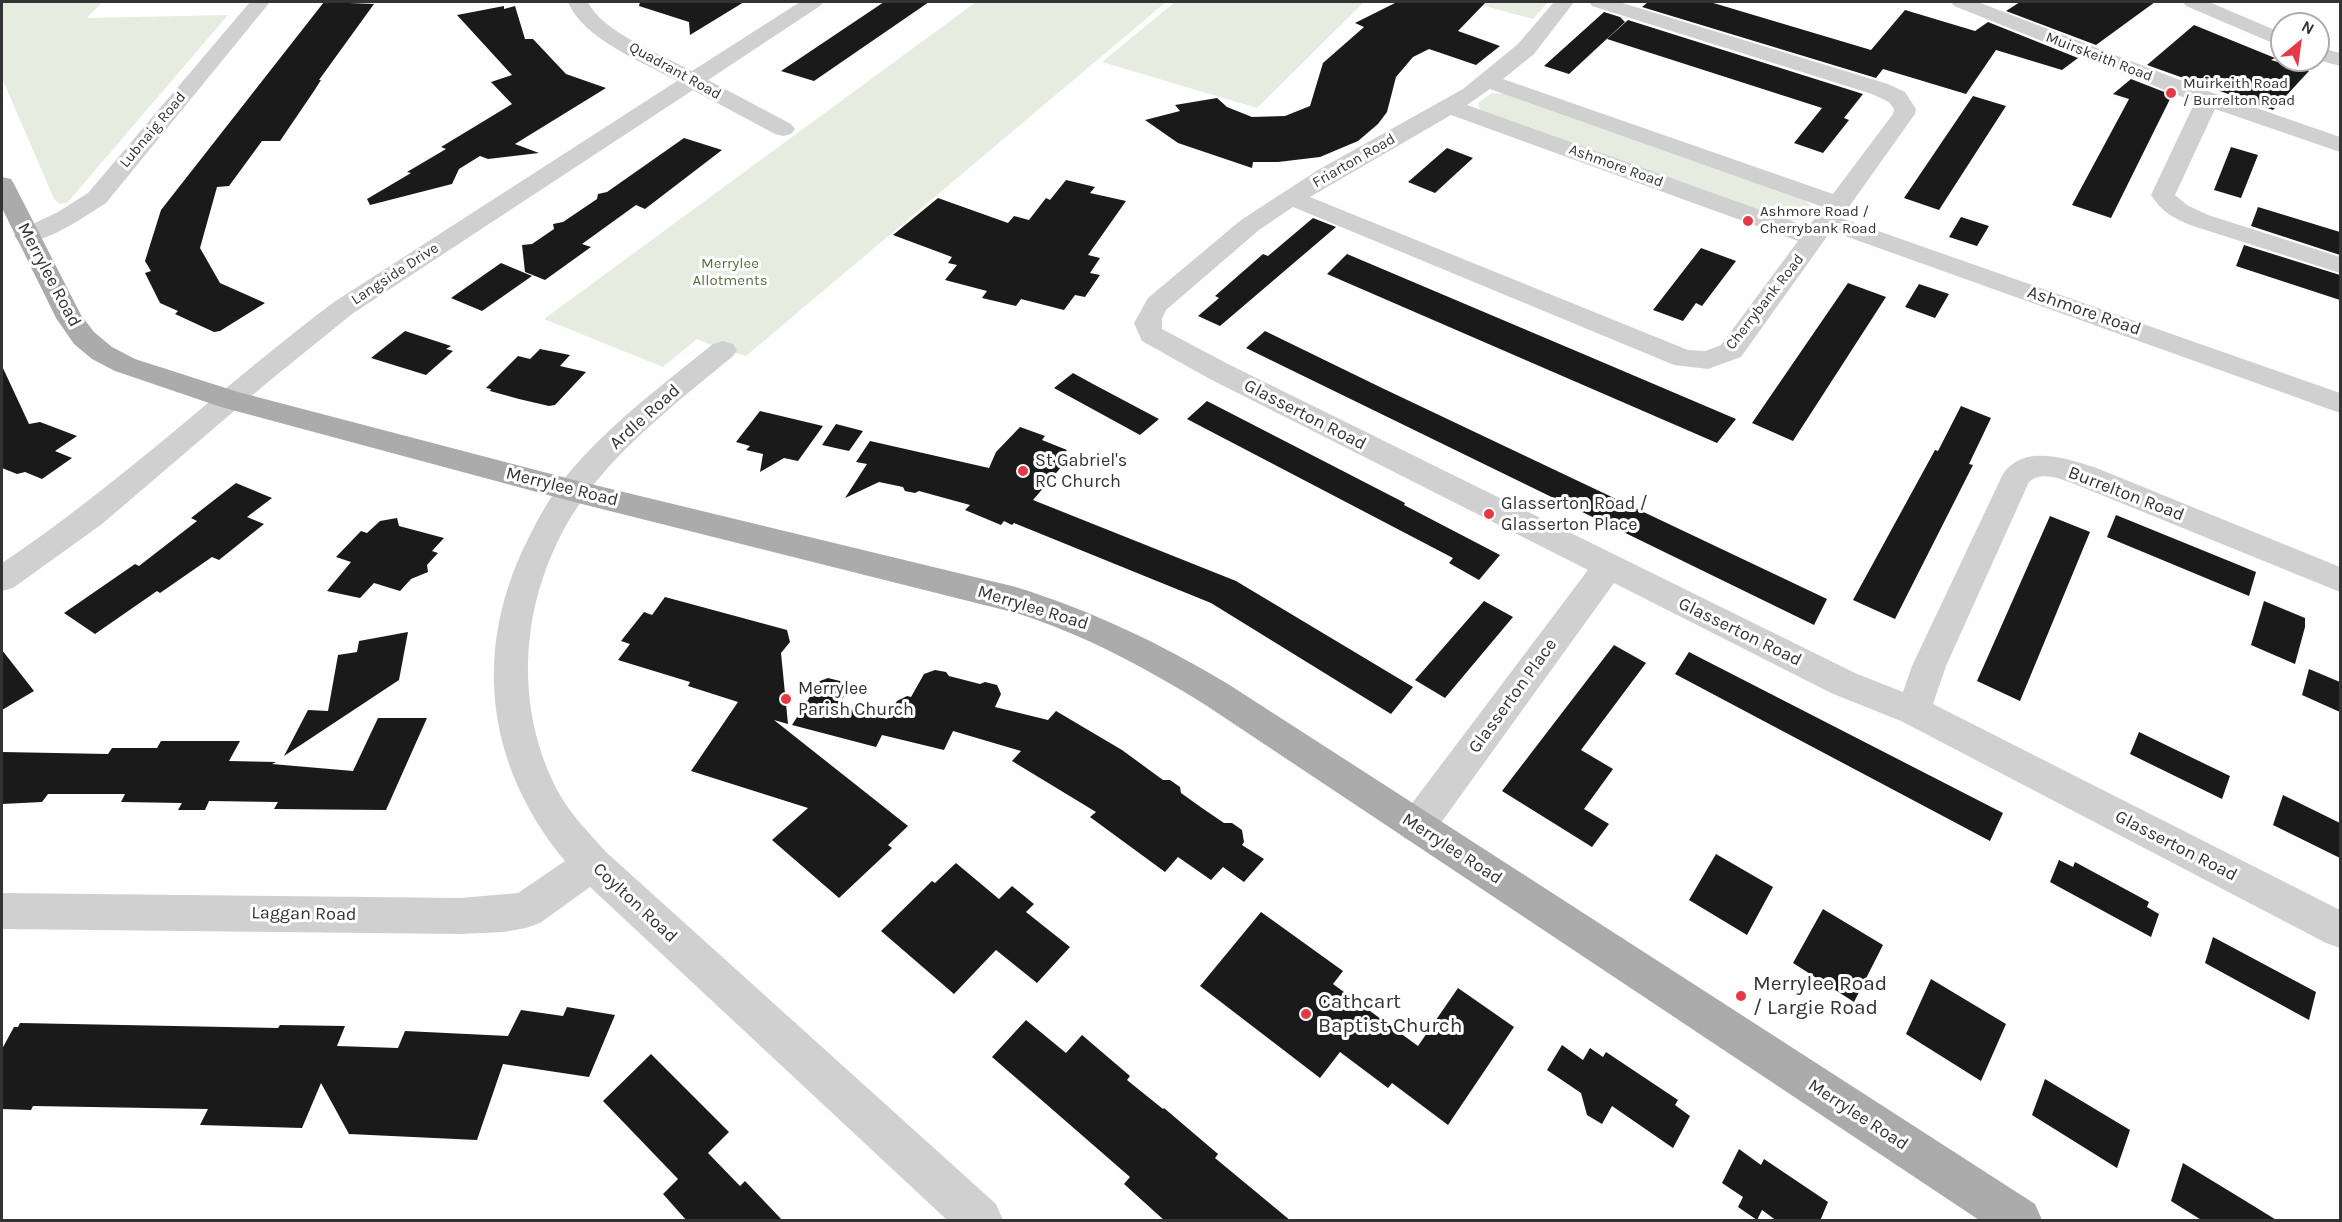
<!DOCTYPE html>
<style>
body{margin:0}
#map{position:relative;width:2342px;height:1222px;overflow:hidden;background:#fff;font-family:Karla,sans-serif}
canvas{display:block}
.frame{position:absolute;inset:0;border:3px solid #333;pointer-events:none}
.north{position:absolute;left:2270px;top:12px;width:60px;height:60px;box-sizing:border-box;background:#fff;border:2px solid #adadad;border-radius:50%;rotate:29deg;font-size:16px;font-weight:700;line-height:24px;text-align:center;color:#333}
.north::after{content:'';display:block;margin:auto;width:21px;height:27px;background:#e63946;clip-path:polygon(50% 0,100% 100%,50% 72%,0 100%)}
</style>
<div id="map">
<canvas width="2342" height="1222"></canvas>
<div class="frame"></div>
<div class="north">N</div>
</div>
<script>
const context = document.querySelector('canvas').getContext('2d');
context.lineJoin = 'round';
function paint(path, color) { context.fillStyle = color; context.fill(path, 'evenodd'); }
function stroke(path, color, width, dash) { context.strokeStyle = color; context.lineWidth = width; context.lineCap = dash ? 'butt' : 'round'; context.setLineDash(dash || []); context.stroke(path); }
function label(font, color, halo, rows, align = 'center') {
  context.font = font + ' Karla,sans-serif'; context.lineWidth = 6; context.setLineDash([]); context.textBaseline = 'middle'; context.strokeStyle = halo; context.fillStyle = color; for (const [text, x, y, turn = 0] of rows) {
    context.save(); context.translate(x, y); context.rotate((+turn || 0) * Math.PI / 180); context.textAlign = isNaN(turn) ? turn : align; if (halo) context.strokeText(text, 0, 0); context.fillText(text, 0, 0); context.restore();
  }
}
const green = new Path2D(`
 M2,2H102L87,18L228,15L67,203L60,204L54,199L2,78Z
 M976,2H1166L746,356L723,350L697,339L663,367L544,319Z
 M1175,2H1364L1257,108L1102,62Z
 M1470,2H1548L1533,19Z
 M1492,93L1508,94L1799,196L1812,206L1811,215L1805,219L1790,221L1480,110L1478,103Z`);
const building = new Path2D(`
 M324,2L374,4L319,80H321L314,91L280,141H262L229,186L217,187L200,248L220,283L265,303L220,331L214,332L175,314L178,311L160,303L145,273L151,271L145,261L161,210Z
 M640,2H744L690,35L689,22L639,6Z
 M884,2H929L814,81L781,71Z
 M1397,2H1486L1458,31L1500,46L1476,65L1429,49L1413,57L1396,77L1387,112L1378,124L1358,141L1320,157L1278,162H1253L1252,168L1178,143L1145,120L1180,111L1175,105L1217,98L1227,107L1252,117L1285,116L1310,106L1323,63L1364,27L1355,23Z
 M1648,2H1710L1871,50L1905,10L1975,31L1988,22L2078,58L2062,70L1996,50L1966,94L1883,69L1876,78L1642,7Z
 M2020,2H2155L2096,45L2006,11Z
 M504,6V9L515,6L525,39H533L566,74L606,88L515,144L539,153L488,159L480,156L459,169L452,184L370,205L367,199L411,173L407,172L446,149L441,147L512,104L491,82L512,75L457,15Z
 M1604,12L1620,17L1625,22L1569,74L1544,66Z
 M1628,20L1863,94L1844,118L1849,120L1823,153L1794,143L1822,108L1607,39Z
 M2194,25L2275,58L2271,60L2309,71L2273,110L2147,65Z
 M2131,79L2172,95L2111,218L2072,205L2129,99L2113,94Z
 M1973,96L2006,106L1939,210L1904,198Z
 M684,138L722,150L645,209L636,205L582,244L591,247L545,280L525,272L522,245L532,244L554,229L553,224L563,222L597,199L598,194L607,192Z
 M2231,147L2258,155L2241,198L2214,190Z
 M1447,148L1473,158L1435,193L1408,182Z
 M1066,180L1095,187L1090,193L1126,201L1088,255L1100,258L1090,273L1100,275L1085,297L1075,295L1064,310L1021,299L1016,306L982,298L987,291L945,280L957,265L948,263L952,257L893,235L938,198L1008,223L1014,216L1029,220L1046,198L1050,200Z
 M2258,207L2340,232V255L2251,226Z
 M1961,217L1989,226L1977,246L1949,237Z
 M1313,218L1336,227L1220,326L1198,316L1219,298L1215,296L1263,254L1268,256Z
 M2244,245L2340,275V300L2236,266Z
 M1701,248L1736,261L1702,306L1696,303L1683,321L1653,310Z
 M1347,254L1595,359L1736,419L1717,443L1327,274Z
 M501,263L532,276L482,311L451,298Z
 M1848,283L1886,297L1793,441L1752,423Z
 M1919,284L1949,294L1935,318L1905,307Z
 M405,331L451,346L446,349L453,351L426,375L371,358Z
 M1265,331L1382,388L1827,599L1814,625L1246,348Z
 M540,349L570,355L560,366L586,372L555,405L549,406L519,399L490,391L491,389L486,388L518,356L530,359Z
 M2,366L29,424L40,422L77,436L55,451L72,458L42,479L25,472L17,474L2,468Z
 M1073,373L1093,384L1159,419L1140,435L1054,388Z
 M1207,401L1405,503L1404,505L1500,555L1479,580L1449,563L1453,558L1187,419Z
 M1961,406L1991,418L1969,464L1973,465L1895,619L1853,600L1935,450L1938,451Z
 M760,411L823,426L798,461L784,458L760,472L763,454L746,450L750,446L736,442Z
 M836,424L863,431L849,451L822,445Z
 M1020,427L1045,436L1042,440L1067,450L1056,462L1063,465L1033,500L1236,581L1413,687L1391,714L1211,603L1014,523L1012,525L1004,521L1001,525L965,510L970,505L919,491L915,493L905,491L903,487L879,482L845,498L867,464L856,462L870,441L989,468L996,452Z
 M236,483L272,498L247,517L264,524L219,560L212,557L160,593L157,591L95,634L64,613L135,564L139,566L197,521L191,518Z
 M2116,515L2256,572L2249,596L2107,537Z
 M2050,516L2090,532L2020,701L1977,681Z
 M397,518L399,526L444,538L432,551L438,553L427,565L428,572L411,579L400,591L374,583L360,598L327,591L351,562L336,557L361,531L367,533L380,521Z
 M665,597L787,630L790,642L781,653L788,724L774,720L908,826L888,845L892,848L839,898L772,840L808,808L691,771L738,702L688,686L690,682L618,660L630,644L621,641L644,612L652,615Z
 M1484,601L1513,617L1445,698L1415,680Z
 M2264,601L2305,618V627L2295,664L2251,645Z
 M408,632L399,680L284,756L308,710L328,711L338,655L357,652L359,641Z
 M1614,645L1646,663L1581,750L1613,769L1584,809L1609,824L1592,847L1502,791Z
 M2,650L34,691L2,710Z
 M1689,652L2003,813L1990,841L1675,674Z
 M2309,669L2340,682V712L2302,695Z
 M935,670L946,672L949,676L980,684L985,682L997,685L1001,694L995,707L1048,720L1056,711L1122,750L1163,780H1170L1180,787L1181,793L1202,808L1224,823H1232L1242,830L1244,842L1242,845L1264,859L1244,882L1223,867L1211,880L1178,857L1165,872L1090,817L1096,812L1012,761L1021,751L953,731L944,750L882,735L876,747L792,725L820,681L828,678L840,681L845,694L838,706L887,719L897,701L907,696L911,697L924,674Z
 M378,718H427L386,810L274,809L278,802L209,801L205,810H178L182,803L121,802L125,794H48L42,802L2,804V752L108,754L112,748H157L161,741H240L229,761L276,762L272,764L353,771Z
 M2139,732L2230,776L2222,799L2130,754Z
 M2283,795L2340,823V858L2273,825Z
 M1716,854L1773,887L1747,935L1689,900Z
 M2059,860L2073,867L2075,862L2149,902L2147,907L2159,914L2151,937L2050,882Z
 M956,863L999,899L1012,886L1034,904L1026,912L1070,947L1037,983L996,950L954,994L881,931L932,881L935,883Z
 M1823,909L1883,945L1854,1002L1793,963Z
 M1261,912L1343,971L1333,984L1418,1046L1458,988L1514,1027L1448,1125L1392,1083L1388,1088L1340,1052L1320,1078L1200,986Z
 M2213,937L2316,992L2309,1020L2205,963Z
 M1931,979L2006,1024L1981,1081L1906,1034Z
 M567,1007L615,1015L589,1077L503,1064L477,1140L349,1134L321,1083L302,1128L200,1125L208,1109L33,1106L31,1110L2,1109V1049L14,1027H18L20,1023L278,1028L280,1025L345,1026L337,1046L398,1048L405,1031L508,1036L521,1010L563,1016Z
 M1026,1020L1066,1053L1082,1035L1130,1076L1127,1080L1163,1109L1164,1108L1218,1154L1215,1158L1291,1221H1165L1124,1184L1130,1177L992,1057Z
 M1562,1045L1583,1060L1590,1048L1603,1057L1606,1052L1678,1100L1675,1105L1690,1116L1673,1148L1612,1106L1602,1124L1587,1115L1581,1093L1547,1070Z
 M651,1054L729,1132L708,1153L740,1186L745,1181L783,1221H687L663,1194L678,1179L603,1101Z
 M2045,1079L2130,1130L2117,1168L2032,1115Z
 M1739,1149L1761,1165L1764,1159L1828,1202L1820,1221H1777L1762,1210L1757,1220L1738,1207L1743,1197L1722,1183Z
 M2183,1163L2239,1197L2278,1221H2203L2171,1201Z`);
const minor = new Path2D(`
 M250,2H270L106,203C85,216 43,247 18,241L14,236L18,231L58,212L88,193Z
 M568,2H588C602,32 662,55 692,71L800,2H823L820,6L708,80L791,124L795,129L791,134L783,136L775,134L693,90L352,314L268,382L102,524L13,588L2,591V563C119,485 221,387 334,302L677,81C643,62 583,39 568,2Z
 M1554,2H1574L1534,54L1503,79L1833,194L1893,114L1894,109L1889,102L1872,94L1592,6L1589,2H1619L1888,84L1905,92L1916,109L1915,114L1841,218L2340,393V413L1831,231L1741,357L1708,369L1674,365L1293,207L1259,230L1166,310L1162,319V329L1228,364L1855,673L1903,692L1912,666L2002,476C2021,443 2065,458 2094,467L2340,567V592L2072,483C2058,478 2042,471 2029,482L1946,666L1933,704L2340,910V948L2326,943L1901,721L1831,693L1614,583L1430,838L1417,843L1404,838L1398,826L1404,814L1588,570L1208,378L1142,341L1134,323L1148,298L1241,220L1318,170L1463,89L1518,44ZM1490,89L1823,207L1808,227L1467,105ZM1451,115L1798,241L1721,345L1705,351L1688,350L1310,197Z
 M1951,2H1978L2216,94L2340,137V152L2215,109L2175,195L2187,205L2208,215L2340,257V273L2190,225C2173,218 2161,211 2151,195L2195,102L1954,6Z
 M2183,2H2209L2282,33V47L2186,6Z
 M2318,47L2340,53V66L2318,60Z
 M723,341L733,344L737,350L733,356C685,396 635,434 595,483C524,570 505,695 560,795C572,816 590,834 606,852L996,1204L1003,1220H947L590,887L540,923L526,928L504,932L460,934L2,929V893L460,898L518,893L565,861C484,763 472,647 530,535C542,511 556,487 574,467C615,420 665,383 713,344Z`);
const major = new Path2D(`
 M2,177L11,179L14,184L81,315L94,332L112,347L135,359L238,392L574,480L1016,587C1092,611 1160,643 1228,684L2035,1204L2042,1220H1979L1204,704C1144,667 1083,634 1016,613L574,502L221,407L115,371L92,359L74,344L56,318L2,208Z`);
const markers = [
 [2171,93,6,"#e63946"],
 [1748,221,6,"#e63946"],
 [1023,471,6,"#e63946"],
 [1489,514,6,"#e63946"],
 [786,699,6,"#e63946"],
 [1741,996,6,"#e63946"],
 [1306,1014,6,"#e63946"]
];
const farStreetnames = [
 ["Muirskeith Road",2099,57,21],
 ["Quadrant Road",675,71,29],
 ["Lubnaig Road",153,130,-50],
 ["Friarton Road",1354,161,-30],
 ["Ashmore Road",1616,166,20],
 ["Langside Drive",395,274,-33],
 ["Cherrybank Road",1765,302,-52]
];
const farPoinames = [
 ["Muirkeith Road",2183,84],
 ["/ Burrelton Road",2183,101],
 ["Ashmore Road /",1760,212],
 ["Cherrybank Road",1760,229]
];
const farParknames = [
 ["Merrylee",730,264],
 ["Allotments",730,281]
];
const streetNames = [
 ["Merrylee Road",49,275,62],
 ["Ashmore Road",2084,311,19],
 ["Glasserton Road",1305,415,27],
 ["Ardle Road",645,417,-42],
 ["Merrylee Road",562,487,14],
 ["Burrelton Road",2126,494,21],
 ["Merrylee Road",1033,608,17],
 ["Glasserton Road",1740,632,26],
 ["Glasserton Place",1513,696,-54],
 ["Glasserton Road",2176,846,27],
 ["Merrylee Road",1452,849,33],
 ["Coylton Road",635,903,43],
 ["Laggan Road",304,914,1],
 ["Merrylee Road",1858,1115,33]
];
const poiNames = [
 ["St Gabriel's",1035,461],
 ["RC Church",1035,482],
 ["Glasserton Road /",1501,504],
 ["Glasserton Place",1501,525],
 ["Merrylee",798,689],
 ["Parish Church",798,710]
];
const nearPoinames = [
 ["Merrylee Road",1753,984],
 ["/ Largie Road",1753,1008],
 ["Cathcart",1318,1002],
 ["Baptist Church",1318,1026]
];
paint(green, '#e6ecdf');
paint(building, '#1a1a1a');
paint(minor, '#d0d0d0');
paint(major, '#ababab');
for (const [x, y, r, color] of markers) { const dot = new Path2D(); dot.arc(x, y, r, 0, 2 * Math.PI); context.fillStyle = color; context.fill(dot); stroke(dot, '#fff', 2); }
label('15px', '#333', '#fff', farStreetnames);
label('15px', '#333', '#fff', farPoinames, 'left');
label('15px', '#56703f', '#fff', farParknames);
label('18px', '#333', '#fff', streetNames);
label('18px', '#333', '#fff', poiNames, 'left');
label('21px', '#333', '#fff', nearPoinames, 'left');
</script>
